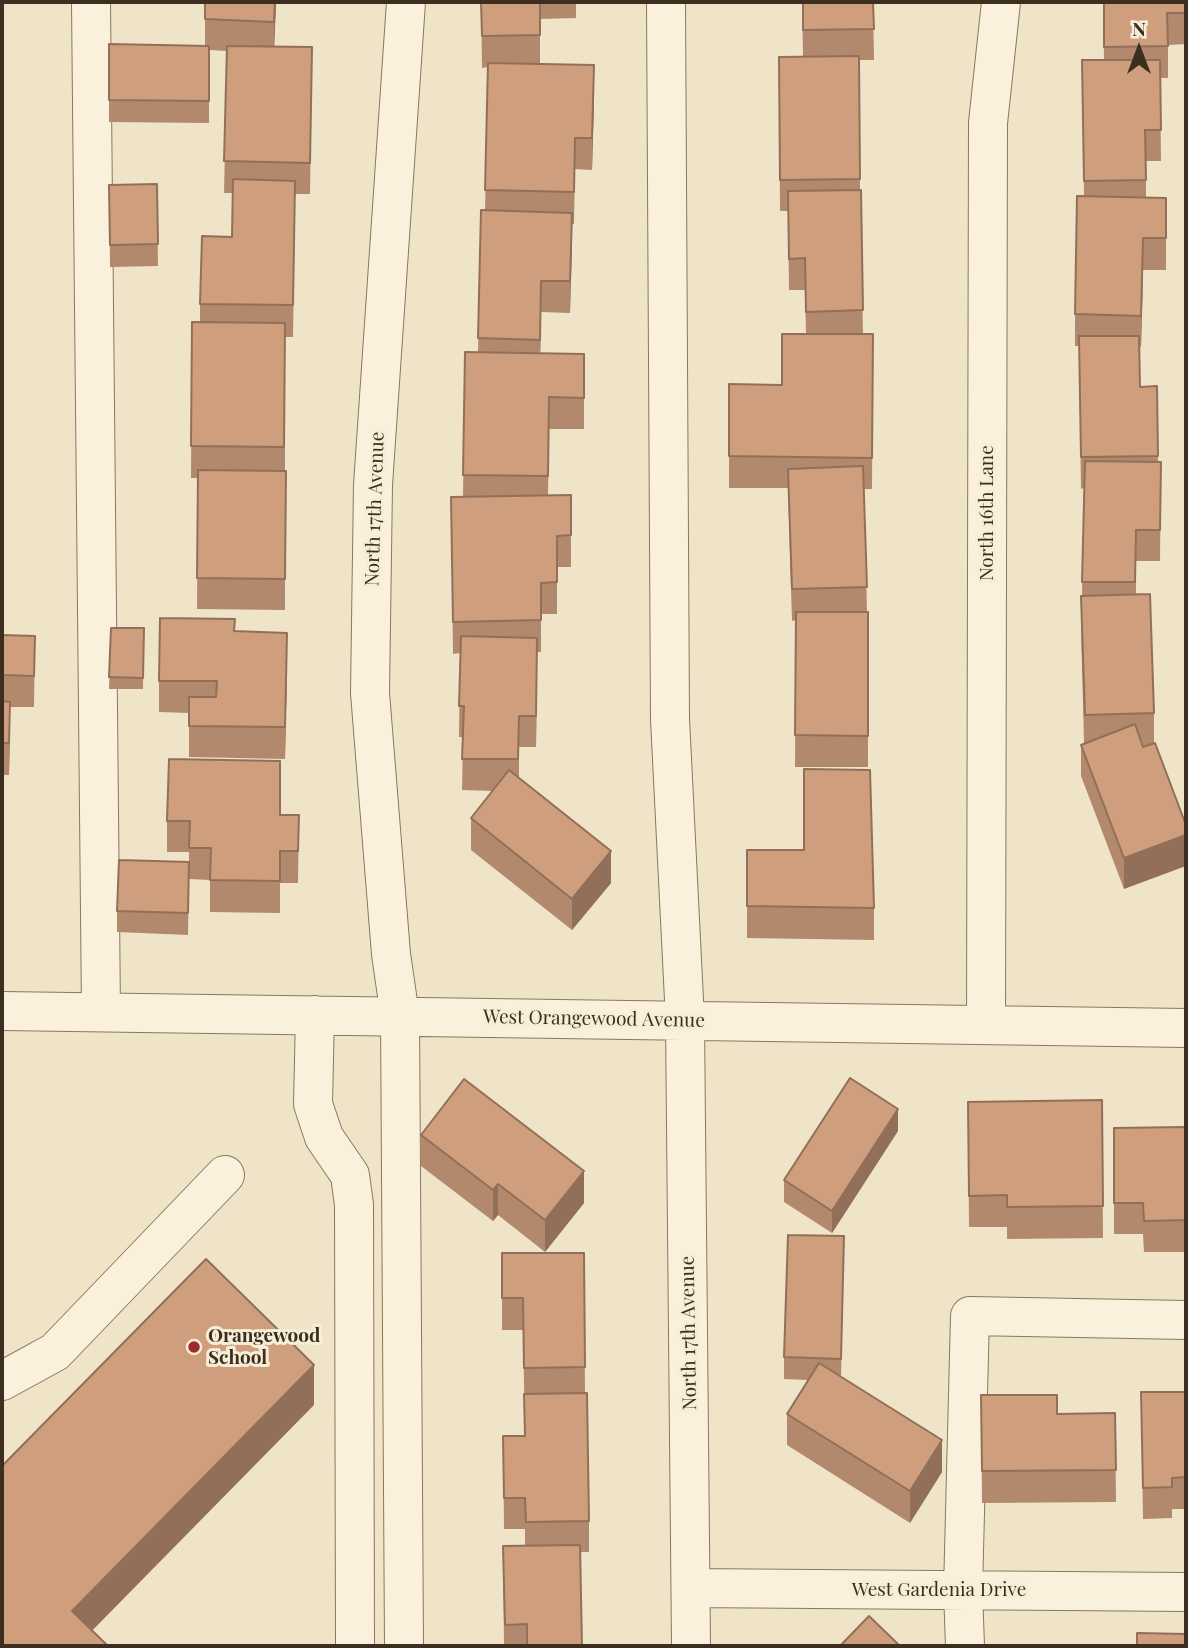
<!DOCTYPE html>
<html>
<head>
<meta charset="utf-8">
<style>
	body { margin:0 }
	#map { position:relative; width:1188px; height:1648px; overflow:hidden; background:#f0e4c8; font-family:"Playfair Display",serif }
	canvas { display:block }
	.frame { position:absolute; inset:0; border:4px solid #3d2e20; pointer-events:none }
	.north { position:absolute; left:1104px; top:14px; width:70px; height:70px; -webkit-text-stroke:5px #f7eed8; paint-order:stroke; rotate:0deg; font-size:19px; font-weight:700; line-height:28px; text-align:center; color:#3d2e20 }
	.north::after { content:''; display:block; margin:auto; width:24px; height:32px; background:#3d2e20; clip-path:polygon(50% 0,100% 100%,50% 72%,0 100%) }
</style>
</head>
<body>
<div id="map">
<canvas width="1188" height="1648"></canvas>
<div class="frame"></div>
<div class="north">N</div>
</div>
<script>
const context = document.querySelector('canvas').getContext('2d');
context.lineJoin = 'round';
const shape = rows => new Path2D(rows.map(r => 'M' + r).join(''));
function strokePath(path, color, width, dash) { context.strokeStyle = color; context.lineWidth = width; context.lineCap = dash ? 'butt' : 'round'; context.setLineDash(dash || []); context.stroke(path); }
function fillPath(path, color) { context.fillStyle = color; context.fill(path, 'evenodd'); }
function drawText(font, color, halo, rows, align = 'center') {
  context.font = font + ' "Playfair Display",serif'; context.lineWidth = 6; context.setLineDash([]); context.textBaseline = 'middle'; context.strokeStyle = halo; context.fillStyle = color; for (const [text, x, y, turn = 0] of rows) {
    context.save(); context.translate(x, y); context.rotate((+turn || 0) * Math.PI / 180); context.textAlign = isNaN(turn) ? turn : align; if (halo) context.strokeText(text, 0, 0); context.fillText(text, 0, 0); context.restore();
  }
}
const minor = shape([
	[91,2,101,1012],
	[666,2,670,719,685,1020,691,1646],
	[2,1011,1186,1028],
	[315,1015,313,1104,324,1137,350,1175,354,1205,355,1646],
	[986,1025,988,123,1001,2],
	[2,1381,55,1352,225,1175],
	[692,1588,1186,1592],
	[404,1646,400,1016,391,954,370,693,373,485,406,2],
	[965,1646,963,1591,970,1316,1186,1320]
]);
strokePath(minor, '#8d765c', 40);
strokePath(minor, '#faf1dc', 38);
fillPath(shape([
	[205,2,298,2,298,3,276,2,274,47,312,47,310,194,295,194,293,337,285,337,285,610,197,609,198,478,191,478,192,322,200,322,200,304,232,237,233,193,224,193,227,51,209,50,209,123,109,122,109,44,205,46],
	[481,2,576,2,576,18,540,19,540,64,594,97,592,170,575,169,574,224,572,224,570,313,541,312,540,353,584,354,584,429,549,429,548,495,571,495,571,567,557,567,557,614,541,614,541,652,537,652,536,747,519,747,519,778,611,883,572,930,471,850,471,818,493,791,462,790,463,737,459,737,460,653,453,654,451,497,463,497,465,352,478,352,481,210,485,211,488,67,482,68],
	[802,2,873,2,874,60,859,60,860,190,863,334,873,334,872,489,864,489,867,612,868,612,868,767,795,767,796,620,792,621,788,488,729,488,729,384,782,385,806,334,805,290,789,290,788,211,780,211,779,57,803,57],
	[1103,2,1186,2,1186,44,1168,45,1168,78,1160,78,1161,161,1146,161,1146,197,1166,198,1166,270,1143,270,1141,347,1139,347,1140,387,1157,386,1158,462,1161,462,1160,561,1136,561,1136,594,1154,713,1154,743,1124,889,1081,776,1081,745,1084,743,1081,628,1081,596,1082,596,1084,488,1081,489,1079,346,1075,346,1075,314,1084,196,1082,60,1104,60],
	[157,184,158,266,110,267,109,185],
	[111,628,144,628,143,689,109,689],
	[235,632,287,664,285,759,189,757,189,713,159,712,159,681],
	[2,635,35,636,34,707,10,707,9,775,2,775],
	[280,815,299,815,298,883,280,883,280,913,210,912,210,880,189,879,189,852,167,852,167,821],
	[747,850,804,850,874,908,874,940,747,938],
	[189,862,188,935,117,932,117,911],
	[1102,1100,1103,1238,1007,1239,1007,1227,969,1227,968,1102],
	[1186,1127,1186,1252,1144,1252,1143,1234,1114,1234,1114,1128],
	[898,1131,832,1233,784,1202,784,1180],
	[421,1135,584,1203,545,1252,498,1215,493,1221,421,1166],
	[844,1236,841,1377,942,1472,910,1523,787,1445,787,1414,808,1380,784,1379,784,1357],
	[502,1253,584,1253,585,1393,589,1521,589,1552,580,1552,582,1646,504,1646,503,1546,525,1546,525,1529,504,1529,503,1436,525,1436,523,1330,502,1330],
	[1141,1392,1186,1392,1186,1509,1172,1509,1172,1518,1143,1519],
	[981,1395,1057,1414,1115,1413,1116,1502,982,1503]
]), '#b2896c');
fillPath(shape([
	[275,2,276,2,274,53,274,22],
	[594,65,594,97,592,170,592,138],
	[572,213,572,244,570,313,570,281],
	[1143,238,1143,270,1141,347,1141,316],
	[541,281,541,312,540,371,540,340],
	[287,633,287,664,285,759,285,727],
	[537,638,537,670,536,747,536,716],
	[10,702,10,733,9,775,9,743],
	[1186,835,1186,866,1124,889,1124,858],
	[611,851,611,883,572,930,572,899],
	[898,1109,898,1131,832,1233,832,1211],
	[584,1171,584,1203,545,1252,545,1220],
	[498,1184,498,1215,493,1221,493,1190],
	[314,1365,314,1405,77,1646,72,1611],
	[942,1440,942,1472,910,1523,910,1491]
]), '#916f58');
const building = shape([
	[205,2,275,2,274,22,205,19,205,2],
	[481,2,540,2,540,35,482,36,481,2],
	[803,2,873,2,874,29,803,30,803,2],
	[1104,2,1186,2,1186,13,1167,13,1168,46,1104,47,1104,2],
	[109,44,209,46,209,101,109,100,109,44],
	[227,46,312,47,310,163,224,161,227,46],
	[859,56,860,179,780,180,779,57,859,56],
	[1082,60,1160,60,1161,130,1145,130,1146,180,1084,181,1082,60],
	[488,63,594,65,592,138,575,138,574,192,485,190,488,63],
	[233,179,295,181,293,305,200,304,202,236,232,237,233,179],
	[157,184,158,244,110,245,109,185,157,184],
	[861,190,863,310,806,312,805,258,789,259,788,191,861,190],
	[1077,196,1166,198,1166,238,1143,238,1141,316,1075,314,1077,196],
	[481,210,572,213,570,281,541,281,540,340,478,338,481,210],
	[192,322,285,323,284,447,191,446,192,322],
	[782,334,873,334,872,458,729,456,729,384,782,385,782,334],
	[1079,336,1139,336,1140,387,1157,386,1158,456,1081,457,1079,336],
	[465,352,584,354,584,398,549,397,548,476,463,475,465,352],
	[1085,461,1161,462,1160,530,1136,530,1135,582,1082,582,1085,461],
	[863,466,867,587,792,589,788,469,863,466],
	[198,470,286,471,285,579,197,578,198,470],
	[571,495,571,535,557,536,557,582,541,583,541,620,453,622,451,497,571,495],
	[1150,594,1154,713,1085,715,1081,596,1150,594],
	[796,612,868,612,868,736,795,735,796,612],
	[160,618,235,619,234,631,287,633,285,727,189,726,189,697,216,697,217,681,159,681,160,618],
	[111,628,144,628,143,678,109,677,111,628],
	[2,635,35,636,34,676,2,675,2,635],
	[461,636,537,638,536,716,519,716,518,759,462,759,464,706,459,706,461,636],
	[2,701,10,702,9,743,2,743,2,701],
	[1135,724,1143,747,1155,743,1186,825,1186,835,1124,858,1081,745,1135,724],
	[169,759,280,761,280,815,299,815,298,851,280,851,280,881,210,880,211,848,189,848,190,821,167,821,169,759],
	[804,769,870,770,874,908,747,906,747,850,804,850,804,769],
	[509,770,611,851,572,899,471,818,509,770],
	[119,860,189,862,188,913,117,911,119,860],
	[850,1078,898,1109,832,1211,784,1180,850,1078],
	[464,1079,584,1171,545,1220,498,1184,493,1190,421,1135,464,1079],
	[1102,1100,1103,1206,1007,1207,1007,1195,969,1196,968,1102,1102,1100],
	[1186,1127,1186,1220,1144,1221,1143,1203,1114,1203,1114,1128,1186,1127],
	[788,1235,844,1236,841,1359,784,1357,788,1235],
	[502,1253,584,1253,585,1367,524,1368,523,1298,502,1298,502,1253],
	[206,1259,314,1365,72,1611,108,1646,2,1646,2,1466,206,1259],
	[819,1363,942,1440,910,1491,787,1414,819,1363],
	[1141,1392,1186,1392,1186,1477,1172,1478,1172,1487,1143,1488,1141,1392],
	[587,1393,589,1521,526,1522,525,1498,504,1498,503,1436,525,1436,524,1394,587,1393],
	[981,1395,1057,1395,1057,1414,1115,1413,1116,1470,982,1471,981,1395],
	[580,1545,582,1646,527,1646,527,1624,505,1625,503,1546,580,1545],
	[869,1616,900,1646,840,1646,869,1616],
	[1137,1633,1186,1634,1186,1646,1137,1646,1137,1633]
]);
fillPath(building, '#cf9f7d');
strokePath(building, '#916f58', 2);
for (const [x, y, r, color] of [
	[194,1347,7,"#9e2a2b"]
]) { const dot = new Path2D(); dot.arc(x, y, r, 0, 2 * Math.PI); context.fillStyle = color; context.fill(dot); strokePath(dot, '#f7eed8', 2.5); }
drawText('19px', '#3d2e20', '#f7eed8', [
	["North 17th Avenue",375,509,-88],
	["North 16th Lane",987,513,-90],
	["West Orangewood Avenue",594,1019,1],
	["North 17th Avenue",689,1333,-91],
	["West Gardenia Drive",939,1590]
]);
drawText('bold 19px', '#3d2e20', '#f7eed8', [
	["Orangewood",208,1336],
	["School",208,1358]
], 'left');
</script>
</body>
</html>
